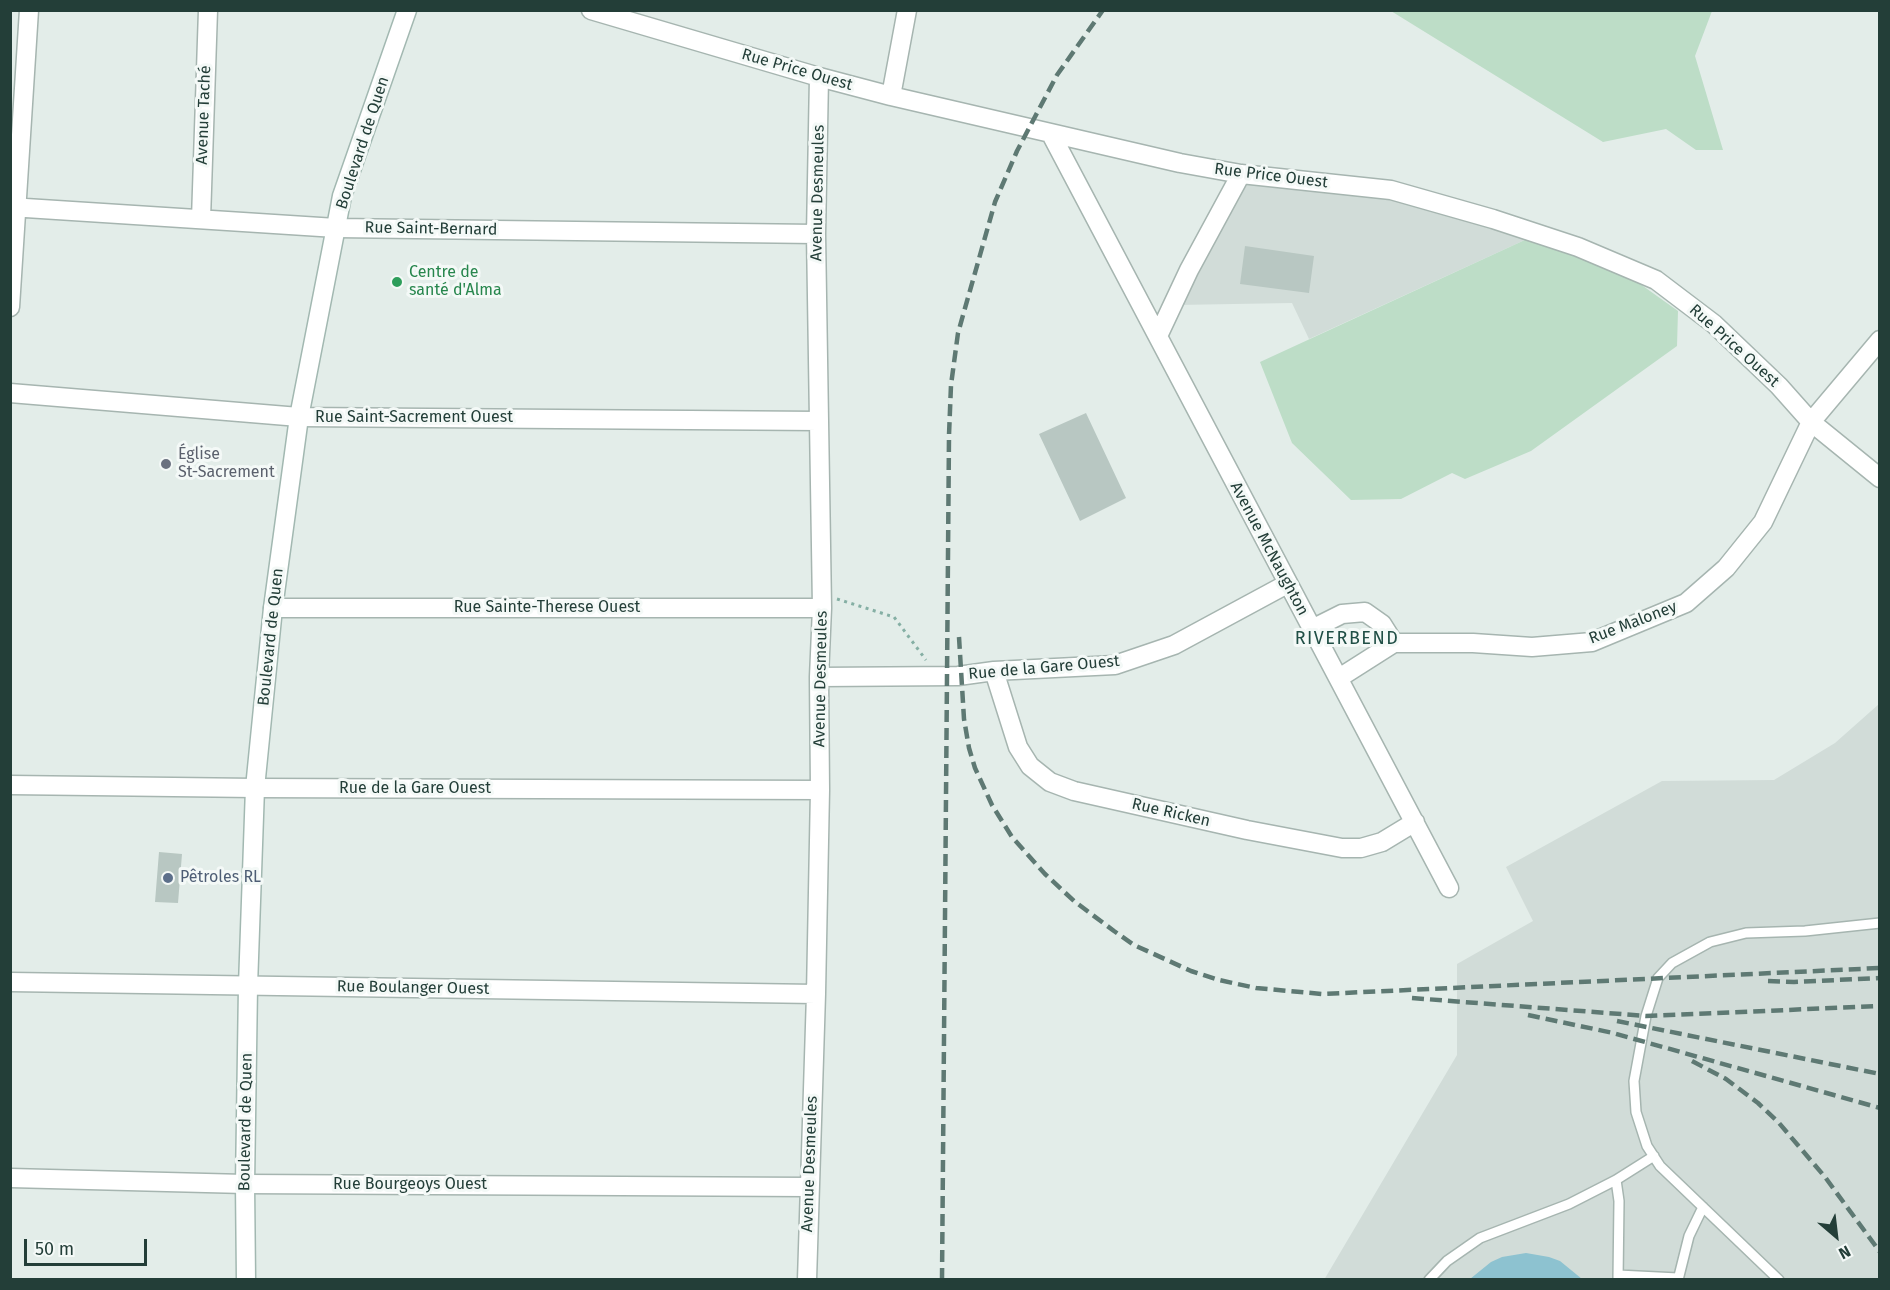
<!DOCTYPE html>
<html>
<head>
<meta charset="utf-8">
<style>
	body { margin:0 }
	#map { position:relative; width:1890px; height:1290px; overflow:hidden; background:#e3ede9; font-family:"Fira Sans",sans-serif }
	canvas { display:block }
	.frame { position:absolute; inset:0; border:12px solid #233e38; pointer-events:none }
	.north { position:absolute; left:1806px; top:1206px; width:60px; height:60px; -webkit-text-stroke:4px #f4f9f7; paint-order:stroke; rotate:152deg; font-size:16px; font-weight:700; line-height:24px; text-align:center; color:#233e38 }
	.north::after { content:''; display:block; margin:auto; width:21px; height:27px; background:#233e38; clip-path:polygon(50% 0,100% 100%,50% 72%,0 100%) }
	.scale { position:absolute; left:24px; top:1239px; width:123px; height:27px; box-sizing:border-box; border:3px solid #233e38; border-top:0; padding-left:8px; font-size:18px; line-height:21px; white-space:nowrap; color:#233e38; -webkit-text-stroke:4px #f4f9f7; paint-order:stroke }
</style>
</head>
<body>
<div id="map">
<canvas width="1890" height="1290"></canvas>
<div class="frame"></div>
<div class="north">N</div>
<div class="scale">50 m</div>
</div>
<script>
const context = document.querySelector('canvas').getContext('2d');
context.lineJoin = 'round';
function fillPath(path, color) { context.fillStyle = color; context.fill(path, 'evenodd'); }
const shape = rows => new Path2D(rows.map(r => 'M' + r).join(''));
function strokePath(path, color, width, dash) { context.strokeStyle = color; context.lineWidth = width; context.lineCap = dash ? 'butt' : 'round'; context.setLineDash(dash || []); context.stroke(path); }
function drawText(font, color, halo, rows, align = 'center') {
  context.font = font + ' "Fira Sans",sans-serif'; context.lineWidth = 6; context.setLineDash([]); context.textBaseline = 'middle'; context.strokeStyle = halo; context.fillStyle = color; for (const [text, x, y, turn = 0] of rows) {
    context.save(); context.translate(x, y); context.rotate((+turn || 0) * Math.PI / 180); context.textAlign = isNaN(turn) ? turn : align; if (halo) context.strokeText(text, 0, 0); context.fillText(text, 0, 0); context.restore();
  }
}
fillPath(shape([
	[1245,180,1390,197,1527,239,1309,339,1292,303,1176,305],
	[1879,704,1879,1279,1324,1280,1457,1055,1457,964,1533,921,1506,867,1662,781,1774,780,1835,743]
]), '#d1dcd8');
fillPath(shape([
	[1391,11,1712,11,1695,56,1723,150,1696,150,1666,129,1603,142],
	[1527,239,1629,276,1678,311,1677,346,1531,451,1465,479,1452,473,1401,499,1351,500,1292,443,1260,362]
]), '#bdddc7');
fillPath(shape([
	[1526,1253,1549,1257,1560,1261,1582,1279,1470,1279,1491,1262,1502,1257]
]), '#8dc2d0');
fillPath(shape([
	[1245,246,1314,256,1309,293,1240,284],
	[1086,413,1126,498,1080,521,1039,434],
	[159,852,182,854,178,903,155,902]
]), '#b8c7c2');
const lane = shape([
	[1616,1180,1619,1201,1618,1280],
	[1618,1275,1678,1278],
	[1429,1280,1447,1261,1480,1238,1569,1204,1616,1180,1654,1156],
	[1678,1280,1689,1236,1703,1207],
	[1779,1280,1660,1166,1647,1146,1636,1112,1634,1081,1646,1016,1658,978,1672,963,1710,942,1746,933,1805,931,1880,923]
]);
const street = shape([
	[591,10,819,77,891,96,1180,163,1241,174,1391,190,1493,219,1578,247,1656,280,1714,324,1779,386,1811,422,1880,478],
	[891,96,907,10],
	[1051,134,1449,888],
	[10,207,336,228,816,234],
	[201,219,208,10],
	[10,307,29,10],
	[1158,336,1189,270,1241,174],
	[10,393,299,417,819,421],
	[273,608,822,608],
	[1312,629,1342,614,1365,612,1382,624,1394,643],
	[994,671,1018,747,1030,766,1050,782,1074,791,1247,830,1342,848,1361,848,1382,842,1415,822],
	[819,677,958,676,994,671,1115,665,1174,645,1287,584],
	[1339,678,1394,643,1473,643,1532,647,1592,642,1686,603,1726,568,1763,522,1811,422,1880,340],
	[10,785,255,788,820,790],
	[10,982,816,994],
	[10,1178,245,1184,809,1187],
	[807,1280,816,994,820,790,819,677,822,608,816,234,819,77]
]);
const secondary = shape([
	[246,1280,245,1184,248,986,255,788,273,608,299,417,342,196,407,10]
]);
strokePath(lane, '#a6b5b0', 12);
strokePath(street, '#a6b5b0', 21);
strokePath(secondary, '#a2b8b1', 21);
strokePath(shape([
	[837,599,894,617,926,660]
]), '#85afa4', 3, [3, 4.5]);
strokePath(lane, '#fff', 9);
strokePath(street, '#fff', 18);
strokePath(secondary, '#fff', 18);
strokePath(shape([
	[959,637,964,719,969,748,975,768,992,805,1012,837,1045,874,1074,901,1114,931,1134,945,1191,971,1219,980,1256,988,1322,994,1880,968],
	[1768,981,1794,982,1880,978],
	[1412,998,1646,1016,1880,1006],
	[1528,1015,1613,1033,1880,1108],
	[1617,1021,1880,1074],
	[1692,1061,1726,1079,1758,1103,1779,1123,1825,1177,1880,1252],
	[942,1280,949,435,951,385,958,333,995,202,1017,151,1057,75,1103,10]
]), '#5e7973', 4.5, [12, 6]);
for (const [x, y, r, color] of [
	[397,282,6,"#2e9e5b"],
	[166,464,6,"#6b7280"],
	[168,878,6,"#5c6f8a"]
]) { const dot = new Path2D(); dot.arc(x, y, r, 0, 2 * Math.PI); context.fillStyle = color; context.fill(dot); strokePath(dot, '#f4f9f7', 2); }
drawText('16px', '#233e38', '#f4f9f7', [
	["Rue Price Ouest",797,70,16],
	["Avenue Taché",204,115,-88],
	["Boulevard de Quen",363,143,-72],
	["Rue Price Ouest",1271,176,7],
	["Avenue Desmeules",818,193,-89],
	["Rue Saint-Bernard",431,229,1],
	["Rue Price Ouest",1734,346,42],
	["Rue Saint-Sacrement Ouest",414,418],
	["Avenue McNaughton",1269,549,62],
	["Rue Sainte-Therese Ouest",547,608],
	["Rue Maloney",1633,623,-21],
	["Boulevard de Quen",271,637,-84],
	["Rue de la Gare Ouest",1044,668,-5],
	["Avenue Desmeules",821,679,-89],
	["Rue de la Gare Ouest",415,789],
	["Rue Ricken",1171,813,13],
	["Rue Boulanger Ouest",413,988,1],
	["Boulevard de Quen",246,1122,-89],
	["Avenue Desmeules",810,1164,-88],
	["Rue Bourgeoys Ouest",410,1185]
]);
drawText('16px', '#27864d', '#f4f9f7', [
	["Centre de",409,273],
	["santé d'Alma",409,291]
], 'left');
drawText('16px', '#5b616d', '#f4f9f7', [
	["Église",178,455],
	["St-Sacrement",178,473]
], 'left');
drawText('16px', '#4e5e75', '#f4f9f7', [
	["Pêtroles RL",180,878]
], 'left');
context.letterSpacing = '1.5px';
drawText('18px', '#204f46', '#f4f9f7', [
	["RIVERBEND",1347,639]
]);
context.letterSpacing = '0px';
</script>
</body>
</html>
